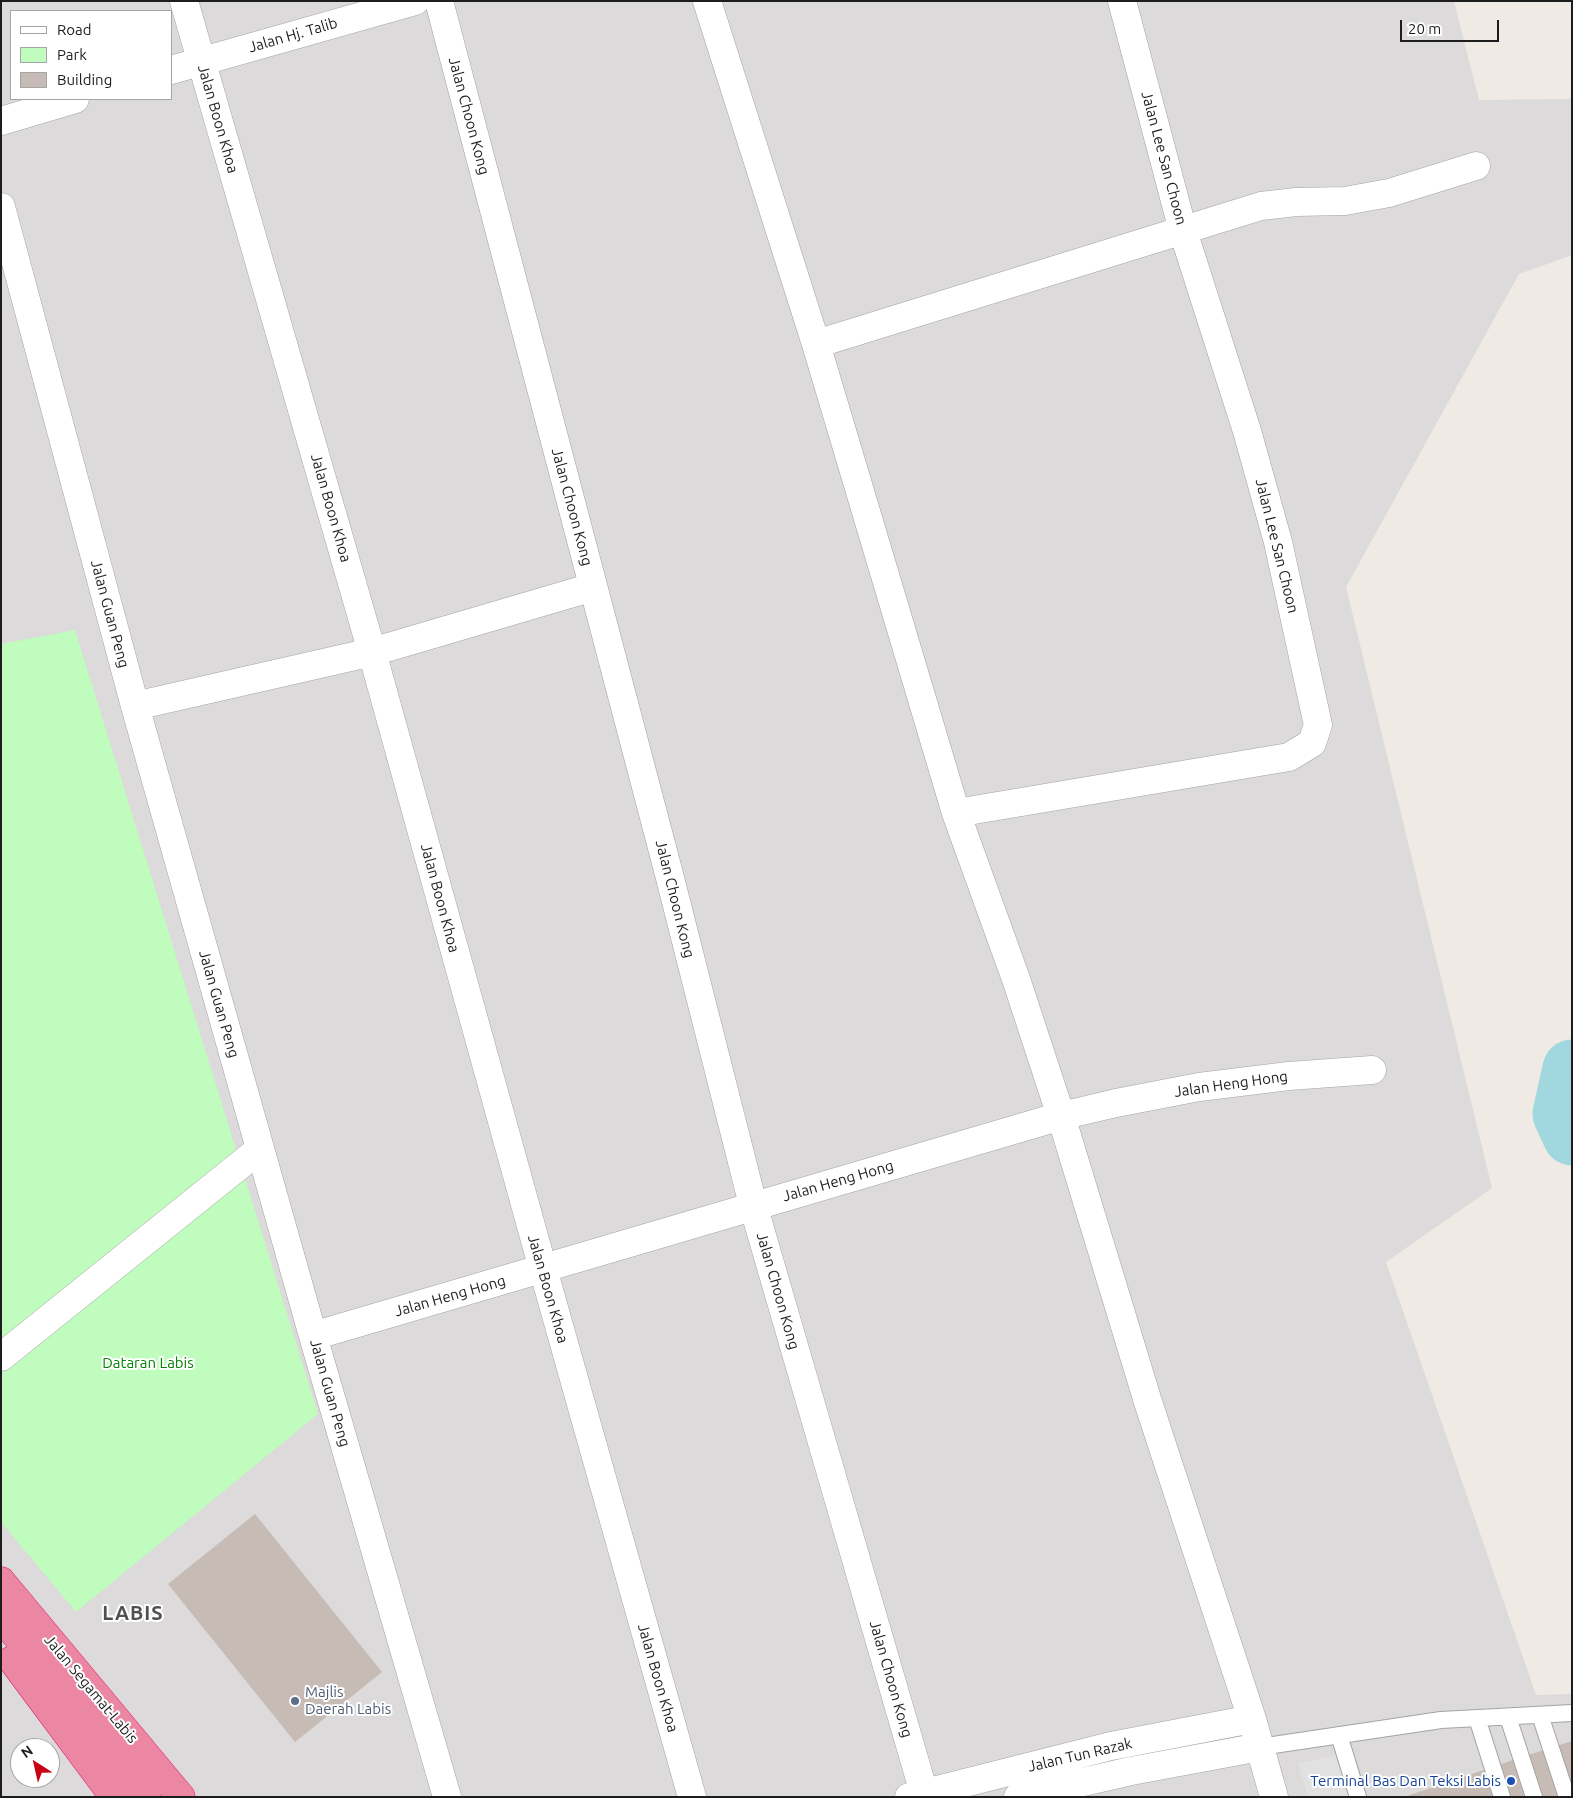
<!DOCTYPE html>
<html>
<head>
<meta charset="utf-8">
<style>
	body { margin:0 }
	#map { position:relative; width:1573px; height:1798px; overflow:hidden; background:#efeae3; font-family:Ubuntu,sans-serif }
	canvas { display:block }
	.frame { position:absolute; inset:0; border:2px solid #1d1d1d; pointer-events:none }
	.legend { position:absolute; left:10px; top:10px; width:162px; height:90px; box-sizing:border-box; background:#fff; border:1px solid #a5a5a5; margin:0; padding:6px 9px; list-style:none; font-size:15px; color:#1d1d1d }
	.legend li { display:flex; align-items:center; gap:10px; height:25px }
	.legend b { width:25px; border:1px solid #a5a5a5 }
	.north { position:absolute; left:10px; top:1738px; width:50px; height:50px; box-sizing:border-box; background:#fff; border:1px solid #a5a5a5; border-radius:50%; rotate:325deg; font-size:14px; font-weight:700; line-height:20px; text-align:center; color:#1d1d1d }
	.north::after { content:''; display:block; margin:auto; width:18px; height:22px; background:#cb0015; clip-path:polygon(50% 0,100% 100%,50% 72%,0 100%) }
	.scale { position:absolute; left:1400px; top:20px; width:99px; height:22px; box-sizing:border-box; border:2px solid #1d1d1d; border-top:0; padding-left:6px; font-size:15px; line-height:18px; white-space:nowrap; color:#1d1d1d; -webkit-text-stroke:4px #fff; paint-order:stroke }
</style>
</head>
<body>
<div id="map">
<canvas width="1573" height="1798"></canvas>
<div class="frame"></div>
<ul class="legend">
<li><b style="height:6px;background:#fff"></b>Road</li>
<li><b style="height:14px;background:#bffcbd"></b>Park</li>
<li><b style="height:14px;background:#c7bbb6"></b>Building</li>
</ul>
<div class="north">N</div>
<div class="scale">20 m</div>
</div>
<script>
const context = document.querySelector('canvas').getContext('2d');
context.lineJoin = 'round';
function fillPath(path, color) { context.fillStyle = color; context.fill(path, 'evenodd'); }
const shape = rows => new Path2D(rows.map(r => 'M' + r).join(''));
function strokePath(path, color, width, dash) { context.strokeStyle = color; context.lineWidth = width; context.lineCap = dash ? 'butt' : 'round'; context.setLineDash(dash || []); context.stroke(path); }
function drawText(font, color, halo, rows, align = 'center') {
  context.font = font + ' Ubuntu,sans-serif'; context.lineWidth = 4; context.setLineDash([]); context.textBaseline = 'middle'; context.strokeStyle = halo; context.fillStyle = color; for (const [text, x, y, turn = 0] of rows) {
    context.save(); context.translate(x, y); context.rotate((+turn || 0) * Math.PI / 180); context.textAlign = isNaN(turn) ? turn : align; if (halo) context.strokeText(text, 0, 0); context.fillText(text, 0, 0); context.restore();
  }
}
fillPath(shape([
	[1,1,1454,1,1479,100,1572,99,1572,255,1519,274,1346,587,1492,1188,1386,1262,1536,1695,1572,1694,1572,1797,1,1797],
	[11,11,171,11,171,99,11,99],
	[20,1748,50,1748,50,1778,20,1778]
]), '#dcdada');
fillPath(shape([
	[75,630,318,1414,76,1612,1,1522,1,644]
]), '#bffcbd');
fillPath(shape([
	[1338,1754,1350,1797,1308,1797,1298,1764]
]), '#e1e1e1');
strokePath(shape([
	[1572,1069,1562,1114,1572,1136]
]), '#a1d8df', 59);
fillPath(shape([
	[255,1514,382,1672,295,1742,168,1584],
	[1572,1741,1572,1797,1404,1797,1516,1759]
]), '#c7bbb6');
const lane = shape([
	[1540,1715,1567,1797],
	[1508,1717,1534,1797],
	[1477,1718,1502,1797],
	[1339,1735,1358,1797],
	[1260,1747,1441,1720,1572,1713]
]);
const street = shape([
	[184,1,372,652,543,1269,692,1797],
	[439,1,669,874,753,1205,924,1793],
	[707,1,816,344,956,813,1016,979,1061,1116,1148,1402,1252,1719,1274,1797],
	[171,70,415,1],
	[1,121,75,99],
	[1,207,135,706,313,1336,447,1797],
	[816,344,1261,206,1296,202,1345,201,1389,193,1476,166],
	[135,706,372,652,593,587],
	[956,813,1289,757,1312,743,1318,725,1278,542,1247,431,1183,231,1122,1],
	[313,1336,1061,1116,1116,1103,1199,1087,1289,1076,1372,1070],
	[1,1357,260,1149],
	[909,1797,1111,1746,1252,1719],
	[1018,1797,1131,1771,1260,1747]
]);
const highway = shape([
	[1,1581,181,1797],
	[1,1617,147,1797],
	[12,1660,114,1797]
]);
strokePath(lane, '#a4a4a4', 18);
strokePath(street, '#a4a4a4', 29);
strokePath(highway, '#e21b74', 29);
strokePath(lane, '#fff', 16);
strokePath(street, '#fff', 28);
strokePath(highway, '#eb86a3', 28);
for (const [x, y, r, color] of [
	[295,1701,5,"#5c6f8a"],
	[1511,1781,5,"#1a4fb4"]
]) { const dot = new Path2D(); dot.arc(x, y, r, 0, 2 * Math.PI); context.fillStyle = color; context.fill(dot); strokePath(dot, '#fff', 2); }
drawText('15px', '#1d1d1d', '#fff', [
	["Jalan Hj. Talib",293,35,-16],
	["Jalan Choon Kong",469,116,75],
	["Jalan Boon Khoa",218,119,74],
	["Jalan Lee San Choon",1164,158,75],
	["Jalan Choon Kong",572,507,75],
	["Jalan Boon Khoa",331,508,74],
	["Jalan Lee San Choon",1277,546,76],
	["Jalan Guan Peng",110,614,75],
	["Jalan Boon Khoa",440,898,75],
	["Jalan Choon Kong",675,899,76],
	["Jalan Guan Peng",219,1004,74],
	["Jalan Heng Hong",1231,1084,-8],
	["Jalan Heng Hong",838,1181,-16],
	["Jalan Boon Khoa",548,1289,74],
	["Jalan Choon Kong",778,1291,74],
	["Jalan Heng Hong",450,1296,-16],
	["Jalan Guan Peng",330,1393,74],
	["Jalan Boon Khoa",658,1678,74],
	["Jalan Choon Kong",891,1679,74],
	["Jalan Segamat-Labis",91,1689,50],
	["Jalan Tun Razak",1080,1755,-13]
]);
drawText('15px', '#098106', '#fff', [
	["Dataran Labis",148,1363]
]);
drawText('15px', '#4e5e75', '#fff', [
	["Majlis",305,1692],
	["Daerah Labis",305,1709]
], 'left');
drawText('15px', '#164399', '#fff', [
	["Terminal Bas Dan Teksi Labis",1501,1781]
], 'right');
context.letterSpacing = '1px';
drawText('bold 20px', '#505050', '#fff', [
	["LABIS",133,1613]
]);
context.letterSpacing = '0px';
</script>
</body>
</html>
